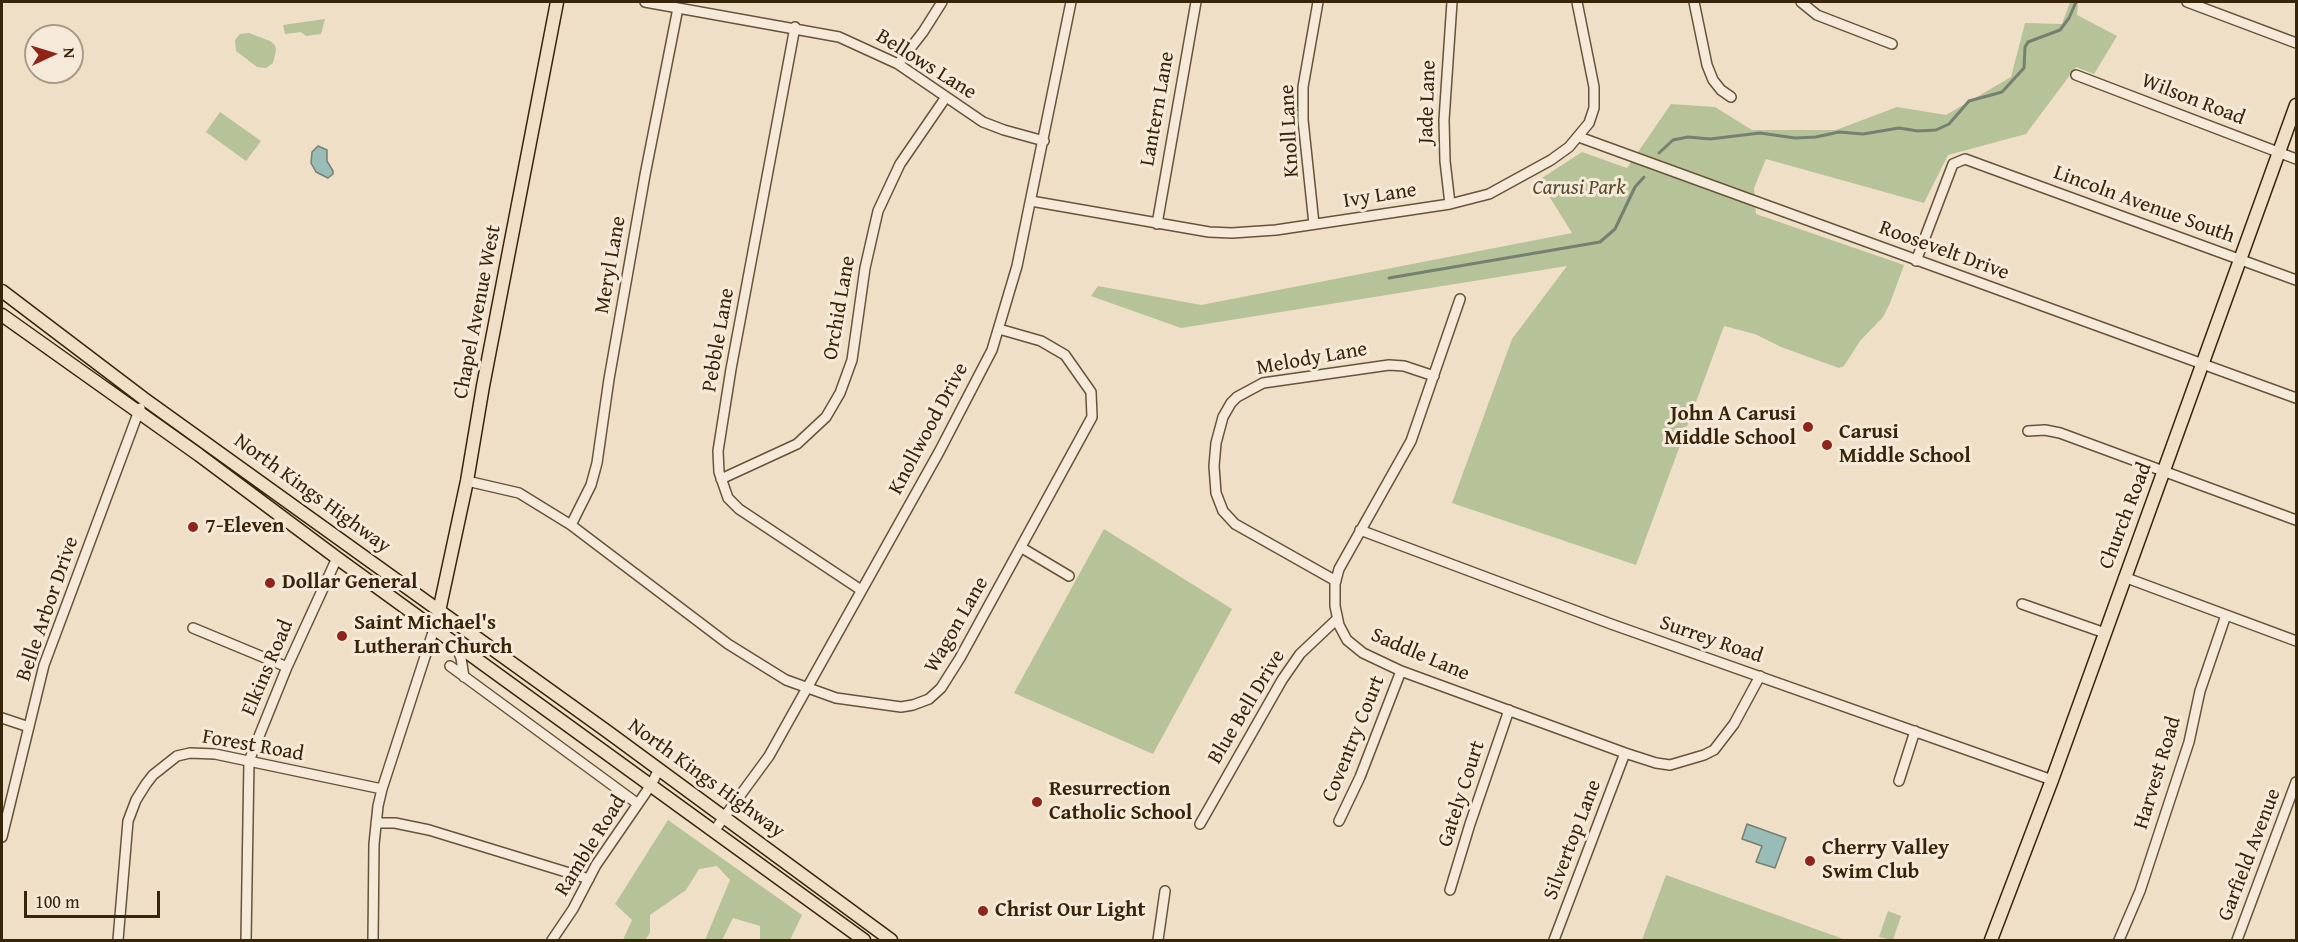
<!DOCTYPE html>
<html>
<head>
<meta charset="utf-8">
<style>
	body { margin:0 }
	#map { position:relative; width:2298px; height:942px; overflow:hidden; background:#efdfc6; font-family:"Gentium Book Plus",serif }
	canvas { display:block }
	.frame { position:absolute; inset:0; border:3px solid #382509; pointer-events:none }
	.north { position:absolute; left:24px; top:24px; width:60px; height:60px; box-sizing:border-box; background:#f5eada; border:2px solid #a99b86; border-radius:50%; rotate:86deg; font-size:16px; font-weight:700; line-height:24px; text-align:center; color:#382509 }
	.north::after { content:''; display:block; margin:auto; width:21px; height:27px; background:#8f2418; clip-path:polygon(50% 0,100% 100%,50% 72%,0 100%) }
	.scale { position:absolute; left:24px; top:891px; width:136px; height:27px; box-sizing:border-box; border:3px solid #382509; border-top:0; padding-left:8px; font-size:18px; line-height:21px; white-space:nowrap; color:#382509; -webkit-text-stroke:4px #f5eada; paint-order:stroke }
</style>
</head>
<body>
<div id="map">
<canvas width="2298" height="942"></canvas>
<div class="frame"></div>
<div class="north">N</div>
<div class="scale">100 m</div>
</div>
<script>
const context = document.querySelector('canvas').getContext('2d');
context.lineJoin = 'round';
function fillPath(path, color) { context.fillStyle = color; context.fill(path, 'evenodd'); }
const shape = rows => new Path2D(rows.map(r => 'M' + r).join(''));
function strokePath(path, color, width, dash) { context.strokeStyle = color; context.lineWidth = width; context.lineCap = dash ? 'butt' : 'round'; context.setLineDash(dash || []); context.stroke(path); }
function drawText(font, color, halo, rows, align = 'center') {
  context.font = font + ' "Gentium Book Plus",serif'; context.lineWidth = 6; context.setLineDash([]); context.textBaseline = 'middle'; context.strokeStyle = halo; context.fillStyle = color; for (const [text, x, y, turn = 0] of rows) {
    context.save(); context.translate(x, y); context.rotate((+turn || 0) * Math.PI / 180); context.textAlign = isNaN(turn) ? turn : align; if (halo) context.strokeText(text, 0, 0); context.fillText(text, 0, 0); context.restore();
  }
}
fillPath(shape([
	[2070,2,2078,2,2077,15,2117,36,2094,74,2076,67,2026,134,1948,155,1924,203,1766,159,1754,188,1756,214,1904,265,1890,303,1883,317,1860,341,1844,366,1839,368,1781,347,1755,334,1724,326,1636,565,1452,503,1512,339,1567,266,1181,328,1091,296,1098,286,1201,305,1572,233,1539,180,1582,152,1627,168,1671,104,1715,107,1752,130,1836,130,1897,107,1946,115,2011,77,2025,23,2062,24],
	[325,19,321,34,306,36,301,32,285,34,283,25],
	[249,33,270,41,275,45,276,51,273,63,266,68,257,67,236,51,235,40,240,34],
	[220,112,261,141,246,161,206,132],
	[1104,529,1232,609,1153,754,1014,693],
	[668,820,802,915,790,940,760,940,760,926,733,918,722,940,705,940,730,880,717,866,699,869,686,890,650,915,650,933,645,940,623,940,632,920,615,904],
	[1666,875,1846,940,1642,940],
	[1888,911,1901,916,1893,940,1879,937]
]), '#b6c297');
const water = shape([
	[318,146,327,150,327,161,333,171,333,174,328,178,316,172,311,163,312,152,318,146],
	[1747,824,1786,838,1775,868,1756,862,1762,846,1742,839,1747,824]
]);
fillPath(water, '#9abcb8');
strokePath(water, '#738072', 1.5);
strokePath(shape([
	[1659,153,1673,140,1688,137,1710,139,1760,133,1795,138,1816,137,1839,132,1863,134,1899,128,1918,131,1936,130,1949,124,1969,101,2002,92,2024,68,2025,47,2028,42,2060,30,2069,18,2076,2],
	[1389,278,1600,242,1615,229,1635,187,1644,177]
]), '#738072', 3);
const minor = shape([
	[645,2,839,37,898,64,983,122,1004,130,1044,141],
	[1694,2,1707,65,1713,80,1721,90,1731,97],
	[1801,2,1817,15,1892,44],
	[2187,2,2296,43],
	[795,27,731,369,718,451,719,472,728,498,739,509,861,590],
	[898,64,923,32,942,2],
	[2076,75,2296,159],
	[1579,137,2296,398],
	[1031,201,1209,232,1232,233,1276,230,1450,204,1489,194,1551,160,1569,147,1589,123,1594,108,1594,87,1577,2],
	[1450,204,1445,161,1444,120,1452,2],
	[1157,224,1196,2],
	[1314,224,1303,120,1303,87,1318,2],
	[1916,261,1953,164,1965,159,2296,280],
	[1460,299,1411,441,1339,569,1335,584,1335,606,1339,625,1347,640,1363,653,1401,671,1625,753,1656,763,1670,765,1704,755,1714,750,1734,724,1760,676],
	[2028,431,2045,430,2060,433,2296,520],
	[721,479,797,444,826,417,840,393,852,360,865,268,878,211,900,164,946,97],
	[467,481,519,493,571,525,728,644,786,680,836,698,901,707,913,705,929,699,941,688,960,658,1092,417,1091,392,1065,355,1041,341,999,329],
	[571,525,591,485,597,463,609,379,645,175,678,8],
	[1360,530,1611,624,2052,780],
	[1022,548,1069,576],
	[2124,577,2296,641],
	[1336,581,1235,524,1223,511,1216,493,1214,466,1216,443,1223,417,1231,403,1237,397,1263,383,1389,365,1404,366,1434,376],
	[2022,604,2105,633],
	[193,628,287,667],
	[455,643,461,658,464,677],
	[450,666,638,804],
	[2,718,29,727],
	[1899,781,1915,731],
	[1339,821,1360,777,1401,671],
	[376,823,395,823,429,830,589,879],
	[1200,824,1282,680,1300,654,1337,619],
	[714,831,769,756,939,452,992,350,1017,266,1071,2],
	[2,837,44,665,140,408],
	[1450,890,1470,824,1509,710],
	[118,940,128,821,136,800,146,784,153,775,177,756,190,753,215,754,382,789],
	[246,940,249,761,287,667,337,558],
	[373,940,374,844,378,806,382,789,434,629],
	[552,940,573,909,596,865,651,785,659,769],
	[1158,940,1165,891],
	[1554,940,1625,753],
	[2119,940,2140,891,2189,742,2200,691,2226,615],
	[2237,940,2296,782]
]);
const major = shape([
	[2,291,143,398,608,732,891,940],
	[2,315,199,455,337,558,864,940],
	[438,616,467,481,483,386,557,2],
	[1991,940,2052,780,2296,105]
]);
strokePath(minor, '#665438', 12);
strokePath(major, '#382509', 15);
strokePath(minor, '#f5eada', 9);
strokePath(major, '#efdfc6', 12);
for (const [x, y, r, color] of [
	[1808,427,6,"#8f2418"],
	[1827,445,6,"#8f2418"],
	[193,527,6,"#8f2418"],
	[270,583,6,"#8f2418"],
	[342,636,6,"#8f2418"],
	[1037,802,6,"#8f2418"],
	[1810,861,6,"#8f2418"],
	[983,911,6,"#8f2418"]
]) { const dot = new Path2D(); dot.arc(x, y, r, 0, 2 * Math.PI); context.fillStyle = color; context.fill(dot); strokePath(dot, '#f5eada', 2); }
drawText('21px', '#382509', '#f5eada', [
	["Bellows Lane",926,65,32],
	["Wilson Road",2193,100,21],
	["Jade Lane",1428,102,-88],
	["Lantern Lane",1158,109,-80],
	["Knoll Lane",1290,131,-93],
	["Ivy Lane",1380,196,-9],
	["Lincoln Avenue South",2144,205,20],
	["Roosevelt Drive",1944,251,20],
	["Meryl Lane",611,265,-80],
	["Orchid Lane",840,308,-80],
	["Chapel Avenue West",478,312,-79],
	["Pebble Lane",719,340,-80],
	["Melody Lane",1312,359,-10],
	["Knollwood Drive",929,429,-62],
	["North Kings Highway",312,494,36],
	["Church Road",2126,516,-69],
	["Belle Arbor Drive",48,609,-71],
	["Wagon Lane",957,625,-60],
	["Surrey Road",1711,640,19],
	["Saddle Lane",1420,655,23],
	["Elkins Road",268,668,-67],
	["Blue Bell Drive",1247,707,-59],
	["Coventry Court",1354,739,-68],
	["Forest Road",253,746,10],
	["Harvest Road",2158,773,-73],
	["North Kings Highway",706,779,36],
	["Gately Court",1462,794,-72],
	["Silvertop Lane",1573,840,-69],
	["Ramble Road",591,846,-58],
	["Garfield Avenue",2250,855,-69]
]);
drawText('italic 21px', '#584c2c', '#f5eada', [
	["Carusi Park",1579,189]
]);
drawText('bold 21px', '#382509', '#f5eada', [
	["John A Carusi",1796,415,"right"],
	["Middle School",1796,439,"right"],
	["Carusi",1839,433],
	["Middle School",1839,457],
	["7-Eleven",205,527],
	["Dollar General",282,583],
	["Saint Michael's",354,624],
	["Lutheran Church",354,648],
	["Resurrection",1049,790],
	["Catholic School",1049,814],
	["Cherry Valley",1822,849],
	["Swim Club",1822,873],
	["Christ Our Light",995,911]
], 'left');
</script>
</body>
</html>
